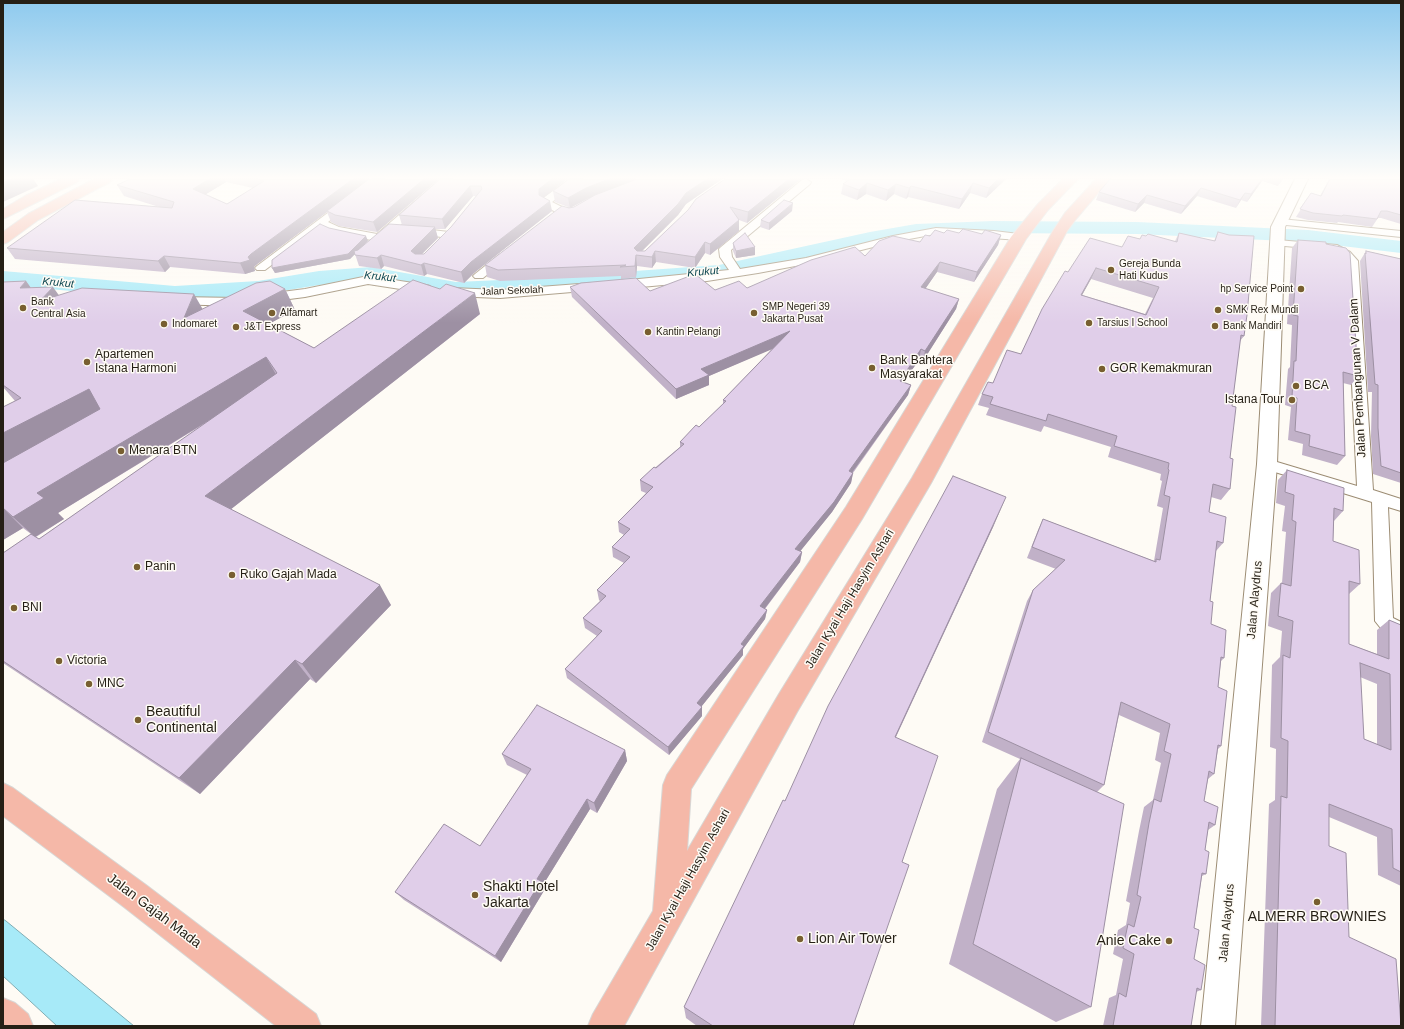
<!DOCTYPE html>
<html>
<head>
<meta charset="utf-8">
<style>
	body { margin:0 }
	#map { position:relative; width:1404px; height:1029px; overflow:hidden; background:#fefbf5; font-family:Helvetica,sans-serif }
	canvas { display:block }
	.frame { position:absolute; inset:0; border:4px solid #251f15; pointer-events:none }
</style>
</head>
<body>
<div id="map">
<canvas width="1404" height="1029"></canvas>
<div class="frame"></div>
</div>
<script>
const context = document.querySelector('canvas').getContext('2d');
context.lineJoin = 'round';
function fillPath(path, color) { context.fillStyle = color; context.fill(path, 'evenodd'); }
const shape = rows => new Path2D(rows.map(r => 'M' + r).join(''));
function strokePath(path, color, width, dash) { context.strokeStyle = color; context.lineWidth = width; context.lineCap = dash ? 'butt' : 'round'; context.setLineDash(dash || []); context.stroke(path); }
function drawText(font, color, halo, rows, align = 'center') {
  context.font = font + ' Helvetica,sans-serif'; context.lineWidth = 3; context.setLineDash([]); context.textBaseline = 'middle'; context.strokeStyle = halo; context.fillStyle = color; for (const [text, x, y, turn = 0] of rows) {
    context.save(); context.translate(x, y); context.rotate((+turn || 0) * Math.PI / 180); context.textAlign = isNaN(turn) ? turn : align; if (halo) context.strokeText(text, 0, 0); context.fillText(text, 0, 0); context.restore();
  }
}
const water = shape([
	[3,919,6,921,134,1026,57,1026,3,976,3,919]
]);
fillPath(water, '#a7eaf8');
strokePath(water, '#80adb4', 1);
fillPath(shape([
	[993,221,1137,222,1308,230,1401,241,1401,253,1308,242,1137,234,993,233,916,236,870,244,719,279,522,293,456,296,371,281,319,285,258,295,175,300,3,285,3,271,175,286,258,281,319,271,371,267,456,282,522,279,719,265,870,232,916,224,993,221]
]), '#a7eaf8');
const minor = shape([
	[373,179,384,179,328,222,339,227,377,234,441,179,452,179,384,240,379,241,358,238,331,231,322,227,265,270,257,270,255,268,257,266,373,179],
	[570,179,582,179,552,202,566,209,567,211,566,213,558,213,542,205,541,203,543,198,570,179],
	[806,179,811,182,810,184,731,250,732,257,740,269,806,258,893,236,936,228,994,231,1019,234,1024,237,1019,240,936,234,893,242,806,264,758,273,707,281,619,289,615,288,613,285,615,282,619,281,729,270,720,257,719,249,721,247,802,180,806,179],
	[1281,219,1401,231,1401,237,1277,224,1276,222,1277,220,1281,219],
	[415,228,449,232,454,235,449,238,411,233,410,231,415,228],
	[1277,240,1337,245,1350,252,1358,261,1373,490,1401,499,1401,511,1388,507,1393,618,1401,622,1401,638,1383,631,1375,621,1372,502,1262,468,1259,464,1262,460,1267,459,1357,486,1346,261,1342,256,1331,250,1273,245,1271,243,1277,240],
	[503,254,507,255,509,257,507,259,483,278,475,278,473,276,475,274,499,255,503,254],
	[368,276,426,285,430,286,432,289,430,292,426,293,368,284,305,297,266,302,262,301,260,298,262,295,266,294,305,289,368,276],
	[592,283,596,284,598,287,596,290,500,298,451,296,447,295,445,292,447,289,451,288,500,290,592,283],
	[176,297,239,298,243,299,245,302,243,305,239,306,172,304,170,301,172,298,176,297]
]);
const tertiary = shape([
	[1295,179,1308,179,1285,227,1277,464,1235,1026,1201,1026,1257,464,1271,227,1295,179]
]);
const primary = shape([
	[61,179,79,179,77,182,3,219,3,209,25,196,61,179],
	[94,179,112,179,110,182,38,220,8,242,3,244,3,232,28,214,94,179],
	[1063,179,1078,179,1048,210,1026,239,862,519,691,789,687,851,779,694,912,478,1053,231,1065,213,1096,179,1110,179,1076,219,1067,231,931,483,797,712,624,1026,588,1026,593,1014,653,911,663,785,667,775,846,507,1011,237,1038,204,1063,179],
	[3,783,13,788,146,885,316,1014,321,1026,276,1026,124,907,3,816,3,783],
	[3,998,15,1003,28,1014,33,1026,3,1026,3,998]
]);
strokePath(minor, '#9c8c73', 2);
strokePath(tertiary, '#9c8c73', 2);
strokePath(primary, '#d8d7d5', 2);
fillPath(minor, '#fff');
fillPath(tertiary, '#fff');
fillPath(primary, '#f5b8a8');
fillPath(shape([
	[130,179,439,179,377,232,339,226,331,222,327,212,256,265,254,267,255,271,245,274,170,267,165,272,15,259,7,248,159,207,124,196,117,185],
	[226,182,253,188,227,204,206,194],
	[440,179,567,179,544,197,552,211,474,273,464,283,427,274,424,276,384,266,381,269,359,266,355,254,350,259,275,273,272,268,329,228,368,241,362,247,402,225,399,215],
	[473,196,476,196,451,227,424,254,422,254,438,238,435,229,445,229],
	[637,179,615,188,637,179,722,179,686,204,678,215,642,251,645,251,725,179,801,179,747,223,739,220,739,231,710,255,705,253,695,268,656,262,652,268,637,266,636,277,621,279,621,276,500,281,487,277,485,265,568,207,555,202,553,191],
	[591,197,574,207,572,207,587,199],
	[840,179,1006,179,986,198,970,193,959,209,908,197,906,199,894,194,886,201,866,194,857,200,841,194,843,184,847,181],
	[1110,179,1283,179,1278,186,1262,181,1247,202,1241,200,1236,208,1197,196,1181,214,1144,203,1135,212,1096,200,1099,192],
	[1329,179,1401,179,1401,224,1381,218,1378,218,1372,227,1338,222,1337,223,1308,220,1296,217,1311,193,1320,196],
	[792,211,769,230,760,227,761,220],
	[1218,232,1244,336,1240,341,1232,406,1230,458,1230,489,1221,500,1211,497,1209,512,1223,543,1216,551,1210,601,1211,624,1224,658,1221,661,1218,687,1221,746,1218,749,1214,774,1208,779,1204,801,1215,825,1208,830,1205,850,1206,874,1202,876,1194,928,1194,959,1201,990,1196,992,1191,1026,1103,1026,1109,998,1116,995,1123,959,1113,954,1118,930,1126,925,1130,903,1126,901,1139,831,1144,807,1153,800,1161,763,1155,760,1160,733,1119,715,1104,785,1097,792,1091,1007,1056,1022,949,964,997,789,1020,759,982,742,1027,601,1033,590,1056,569,1027,558,1038,530,1043,519,1154,561,1163,508,1157,506,1162,481,1160,480,1161,474,1108,457,1111,447,1044,426,1041,432,986,415,989,408,978,405,982,394,1021,354,1068,272,1140,239,1175,241,1179,233,1214,241],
	[1091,279,1153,298,1145,314,1082,295],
	[944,233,1001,235,998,245,974,282,937,272,925,289,959,299,956,309,923,361,919,360,903,382,911,385,908,395,853,473,851,483,832,512,800,551,802,552,800,562,765,609,767,610,765,619,743,649,743,655,701,707,702,716,669,755,567,678,565,669,597,636,585,628,583,618,600,601,599,600,597,590,624,563,613,557,612,547,624,535,619,532,618,522,646,493,641,491,640,480,680,447,680,442,699,427,723,404,723,400,773,348,709,376,709,385,676,399,572,297,570,287,650,291,715,290,747,288,920,242,930,236],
	[1298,240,1326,244,1358,376,1351,385,1343,383,1345,456,1337,465,1302,455,1303,444,1288,440,1291,407,1285,405,1288,369,1290,367,1292,325,1287,324,1292,248],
	[733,243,755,255,736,258,733,251],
	[1366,251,1401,259,1401,483,1373,474,1371,436,1372,392,1368,392,1360,261],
	[26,281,31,288,59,295,203,309,285,289,295,310,268,324,314,348,480,314,231,509,391,605,316,683,310,679,200,794,3,663,3,553,31,534,23,528,3,540,3,433,15,401,3,387,3,282],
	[209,421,39,539,36,537,64,519,58,513],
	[1287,470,1343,511,1334,521,1333,541,1360,584,1349,594,1349,644,1377,654,1377,630,1389,620,1401,625,1401,886,1378,875,1377,837,1329,817,1329,846,1349,937,1401,1026,1261,1026,1269,804,1275,800,1276,749,1270,747,1272,665,1280,657,1282,631,1268,626,1271,593,1281,583,1282,583,1286,532,1282,531,1285,506,1276,503,1278,480],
	[1360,677,1377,684,1377,744,1364,739],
	[994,525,896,737,902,862,853,1026,697,1026,686,1018,684,1007,785,801],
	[625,750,627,761,597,813,590,809,543,885,545,889,501,962,404,900,395,892,480,846,527,775,507,765,502,754]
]), '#c1b1c8');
fillPath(shape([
	[11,179,33,179,38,186,3,202,3,183],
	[209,179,224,179,226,182,198,199,193,189],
	[353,179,371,179,327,211,327,212,256,265,254,267,255,271,245,274,240,263,248,257,251,254],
	[424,179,439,179,377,232,373,222],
	[552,179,567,179,541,200,539,195,539,189],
	[609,179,637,179,587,199,570,208,568,198,586,188],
	[707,179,722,179,686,204,678,215,638,255,636,255,637,266,636,277,634,248,686,193],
	[789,179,801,179,747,223,748,212],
	[998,179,1006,179,986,198,989,188],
	[1262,179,1263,179,1262,181,1247,202,1251,194],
	[867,183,866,194,857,200,859,190],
	[973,183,970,193,959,209,962,199],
	[896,184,894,194,886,201,888,190],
	[470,186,473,196,445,229,442,219],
	[911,186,908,197,906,199,909,188],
	[1201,188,1197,196,1181,214,1185,206],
	[1245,193,1241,200,1236,208,1240,200],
	[1147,195,1144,203,1135,212,1138,204],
	[550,201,552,211,474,273,464,283,461,272,471,262],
	[793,203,792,211,769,230,769,223],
	[739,220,739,231,710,255,710,244],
	[435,227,438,238,414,262,411,251],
	[1001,235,998,245,974,282,977,272],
	[366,236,368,241,350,259,275,273,272,268],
	[705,242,705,253,695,268,695,257],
	[755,247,755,255,736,258,736,251],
	[655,251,656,262,652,268,652,257],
	[381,255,384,266,381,269,377,258],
	[164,256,170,267,165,272,158,261],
	[940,262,937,272,919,298,921,287],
	[424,263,427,274,424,276,421,265],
	[1096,268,1091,279,1076,306,1081,295],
	[26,281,40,301,53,287,68,308,56,322,20,288],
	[285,289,295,310,254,332,243,311],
	[475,293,480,314,221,517,205,496],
	[194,294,206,315,184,318],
	[959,299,956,309,923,361,925,351],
	[790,331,789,342,709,376,709,385,676,399,676,389,701,369],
	[921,349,919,360,897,391,900,381],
	[266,357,278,378,58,513,64,519,35,537,13,517,37,493],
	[911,385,908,395,846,481,849,471],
	[89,389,106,410,3,465,3,433],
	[853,473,851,483,832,512,794,559,795,549],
	[1006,497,994,525,885,760,895,737],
	[3,508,23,528,3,540],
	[802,552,800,562,759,616,760,606],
	[380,585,391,605,316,683,302,664],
	[767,610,765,619,743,649,743,655,697,712,697,703],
	[295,660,310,679,200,794,179,778],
	[702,707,702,716,669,755,668,747],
	[625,750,627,761,597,813,594,803],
	[587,799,590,809,543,885,545,889,501,962,495,956,537,879]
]), '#9d90a3');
const building = shape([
	[3,179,11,179,3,183,3,179],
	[130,179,209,179,193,189,227,204,264,181,257,179,353,179,251,254,248,257,250,260,240,263,164,256,158,261,7,248,75,200,172,208,174,202,117,185,130,179],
	[369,179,424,179,373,222,335,215,327,211,369,179],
	[440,179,552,179,539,189,539,195,550,201,471,262,461,272,424,263,421,265,381,255,377,258,355,255,354,251,358,250,389,224,435,227,411,251,415,254,424,254,451,227,482,189,481,186,470,186,442,219,399,215,440,179],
	[569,179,609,179,586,188,568,198,553,191,569,179],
	[637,179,707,179,686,193,678,204,634,248,637,251,645,251,688,210,696,199,725,179,789,179,748,212,730,207,739,220,710,244,705,242,695,257,655,251,652,257,636,255,635,266,620,267,626,265,498,270,485,265,562,206,569,208,574,207,595,195,637,179],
	[850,179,998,179,989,188,973,183,962,199,911,186,909,188,896,184,888,190,867,183,859,190,843,184,850,179],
	[1110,179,1262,179,1251,194,1245,193,1240,200,1201,188,1185,206,1147,195,1138,204,1099,192,1110,179],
	[1330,179,1401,179,1401,215,1387,211,1381,211,1377,219,1343,215,1342,216,1313,213,1300,209,1311,193,1321,196,1330,179],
	[784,200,793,203,769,223,761,220,784,200],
	[320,224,329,228,366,236,348,254,272,268,272,260,320,224],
	[963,229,982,234,985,230,1001,235,977,272,940,262,921,287,959,299,925,351,921,349,900,381,911,385,849,471,853,473,834,502,795,549,802,552,760,606,767,610,741,644,744,646,697,703,702,707,668,747,565,669,602,631,583,618,606,596,597,590,630,557,612,547,630,529,618,522,653,487,640,480,654,467,656,468,684,444,680,442,696,425,699,427,726,401,723,400,790,331,701,369,709,375,676,389,570,287,581,283,636,278,650,291,695,274,715,290,739,281,747,288,811,260,855,247,865,256,879,241,893,236,920,242,925,235,930,236,935,230,944,233,947,230,959,233,963,229],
	[1218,232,1229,235,1254,236,1247,315,1244,336,1241,335,1232,406,1236,407,1230,458,1233,459,1230,489,1213,484,1209,512,1226,517,1223,543,1217,541,1210,601,1213,602,1211,624,1226,630,1224,658,1221,657,1218,687,1227,691,1221,746,1218,745,1214,774,1209,771,1204,801,1218,807,1215,825,1209,822,1205,850,1209,852,1206,874,1202,873,1194,928,1199,930,1194,959,1205,965,1201,990,1197,988,1191,1026,1113,1026,1119,993,1126,997,1134,954,1123,948,1128,924,1134,927,1141,897,1137,895,1149,823,1154,799,1161,802,1171,754,1164,751,1170,724,1121,702,1104,785,988,732,1033,590,1065,560,1032,547,1043,519,1156,562,1156,559,1160,560,1170,497,1164,495,1169,470,1168,469,1169,463,1114,446,1117,436,1048,414,1046,421,990,404,993,397,982,394,988,382,993,383,1007,350,1021,354,1042,309,1065,271,1068,272,1090,238,1122,247,1128,236,1140,239,1142,235,1146,236,1148,234,1177,242,1179,233,1215,241,1218,232],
	[1096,268,1159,287,1146,315,1081,295,1096,268],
	[745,233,755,247,736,251,733,243,745,233],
	[1298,240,1326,242,1326,244,1346,248,1350,253,1358,376,1343,372,1345,456,1309,446,1310,435,1295,431,1297,398,1292,397,1294,361,1296,361,1298,316,1293,315,1298,240],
	[1366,251,1401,259,1401,473,1381,466,1378,428,1378,385,1375,384,1365,253,1366,254,1366,251],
	[413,280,440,289,446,284,475,293,205,496,380,585,302,664,295,660,179,778,3,661,3,553,31,534,39,539,277,373,266,357,37,493,44,498,13,517,3,508,3,463,100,409,89,389,3,433,3,407,21,398,3,385,3,282,26,281,20,288,53,287,40,301,82,288,194,294,184,318,256,283,270,281,285,289,243,311,314,348,413,280],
	[1287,470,1344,488,1343,511,1334,508,1333,541,1359,550,1360,584,1349,581,1349,644,1389,659,1389,620,1401,625,1401,872,1393,868,1392,829,1329,804,1329,846,1346,853,1349,937,1396,959,1401,1026,1275,1026,1281,796,1287,798,1288,741,1281,738,1283,655,1290,658,1293,621,1278,616,1281,583,1291,586,1296,522,1292,520,1294,495,1285,492,1287,470],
	[1360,663,1390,674,1391,750,1364,739,1360,663],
	[953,476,1006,497,895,737,938,756,902,862,909,865,853,1026,713,1026,684,1007,783,800,785,801,828,706,953,476],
	[537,705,625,750,594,803,587,799,537,879,541,881,495,956,395,892,444,824,480,846,531,769,502,754,537,705],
	[1021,758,1124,804,1091,1007,973,944,1021,758]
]);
fillPath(building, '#e0cee9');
strokePath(building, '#9d90a3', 1);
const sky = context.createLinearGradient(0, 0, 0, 323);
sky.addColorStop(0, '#8ecaee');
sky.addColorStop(0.55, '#fffdfa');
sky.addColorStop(1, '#fffdfa00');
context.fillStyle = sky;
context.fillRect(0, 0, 1404, 323);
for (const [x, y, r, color] of [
	[1111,270,4,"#785f30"],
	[1301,289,4,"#785f30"],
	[23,308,4,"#785f30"],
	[1218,310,4,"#785f30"],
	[272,313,4,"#785f30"],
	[754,313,4,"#785f30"],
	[1089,323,4,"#785f30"],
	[164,324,4,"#785f30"],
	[1215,326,4,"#785f30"],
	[236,327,4,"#785f30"],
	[648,332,4,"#785f30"],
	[87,362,4,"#785f30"],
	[872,368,4,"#785f30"],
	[1102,369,4,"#785f30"],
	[1296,386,4,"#785f30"],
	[1292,400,4,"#785f30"],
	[121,451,4,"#785f30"],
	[137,567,4,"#785f30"],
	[232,575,4,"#785f30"],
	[14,608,4,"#785f30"],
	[59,661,4,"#785f30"],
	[89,684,4,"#785f30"],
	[138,720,4,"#785f30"],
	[475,895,4,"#785f30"],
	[1317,902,4,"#785f30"],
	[800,939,4,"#785f30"],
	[1169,941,4,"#785f30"]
]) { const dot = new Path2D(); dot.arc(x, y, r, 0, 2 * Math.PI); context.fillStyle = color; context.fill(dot); strokePath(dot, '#fefbf5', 1.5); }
drawText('10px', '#251f15', '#fefbf5', [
	["Gereja Bunda",1119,264],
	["Hati Kudus",1119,276],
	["hp Service Point",1293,289,"right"],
	["Bank",31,302],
	["Central Asia",31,314],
	["SMP Negeri 39",762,307],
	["Jakarta Pusat",762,319],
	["SMK Rex Mundi",1226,310],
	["Alfamart",280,313],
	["Tarsius I School",1097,323],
	["Indomaret",172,324],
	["Bank Mandiri",1223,326],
	["J&T Express",244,327],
	["Kantin Pelangi",656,332]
], 'left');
drawText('10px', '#251f15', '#fefbf5', [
	["Jalan Sekolah",512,291,-2]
]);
drawText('italic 11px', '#0d4751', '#fefbf5', [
	["Krukut",703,272,-5],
	["Krukut",380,277,6],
	["Krukut",58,283,5]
]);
drawText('12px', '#251f15', '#fefbf5', [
	["Apartemen",95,355],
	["Istana Harmoni",95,369],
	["Bank Bahtera",880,361],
	["Masyarakat",880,375],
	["GOR Kemakmuran",1110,369],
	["BCA",1304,386],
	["Istana Tour",1284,400,"right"],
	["Menara BTN",129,451],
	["Panin",145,567],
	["Ruko Gajah Mada",240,575],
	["BNI",22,608],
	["Victoria",67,661],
	["MNC",97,684]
], 'left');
drawText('12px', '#251f15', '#fefbf5', [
	["Jalan Pembangunan V Dalam",1358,378,-93],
	["Jalan Kyai Haji Hasyim Ashari",850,599,-59],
	["Jalan Alaydrus",1255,600,-85],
	["Jalan Kyai Haji Hasyim Ashari",688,880,-61],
	["Jalan Alaydrus",1227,923,-85]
]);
drawText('14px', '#251f15', '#fefbf5', [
	["Beautiful",146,712],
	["Continental",146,728],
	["Shakti Hotel",483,887],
	["Jakarta",483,903],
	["ALMERR BROWNIES",1317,917,"center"],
	["Lion Air Tower",808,939],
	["Anie Cake",1161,941,"right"]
], 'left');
drawText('14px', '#251f15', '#fefbf5', [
	["Jalan Gajah Mada",154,911,37]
]);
</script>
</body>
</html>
